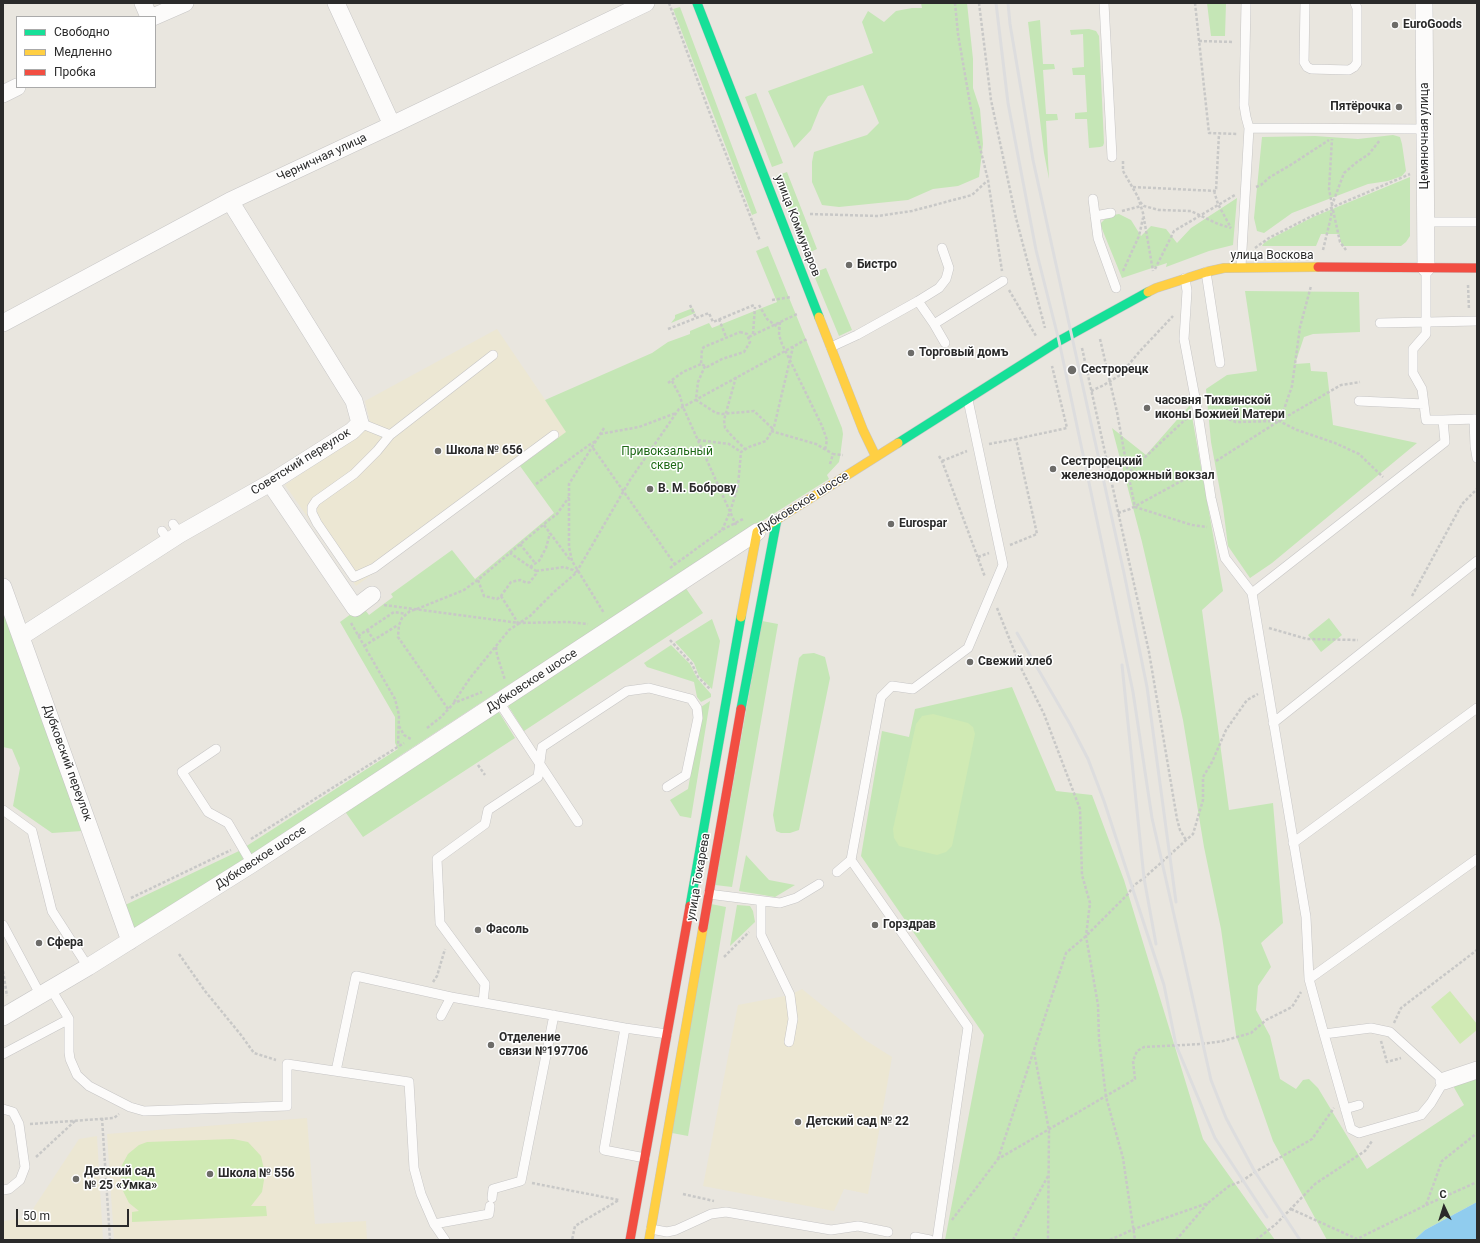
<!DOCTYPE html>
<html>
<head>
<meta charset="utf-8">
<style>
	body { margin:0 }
	#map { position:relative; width:1480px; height:1243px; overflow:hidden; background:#e9e6df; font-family:Roboto,sans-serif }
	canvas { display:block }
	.frame { position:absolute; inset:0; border:4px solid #2a2a2a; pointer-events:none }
	.legend { position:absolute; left:16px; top:16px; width:140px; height:72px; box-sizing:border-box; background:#fff; border:1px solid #aaa; margin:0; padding:5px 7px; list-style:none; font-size:12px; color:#2a2a2a }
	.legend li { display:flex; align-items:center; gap:8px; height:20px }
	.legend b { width:20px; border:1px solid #aaa }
	.north { position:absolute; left:1424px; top:1187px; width:40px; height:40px; -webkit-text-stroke:3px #fff; paint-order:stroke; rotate:356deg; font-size:11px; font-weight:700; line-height:16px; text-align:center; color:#2a2a2a }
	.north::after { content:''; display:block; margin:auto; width:14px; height:18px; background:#2a2a2a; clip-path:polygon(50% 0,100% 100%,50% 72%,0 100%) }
	.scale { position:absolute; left:16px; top:1209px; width:113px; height:18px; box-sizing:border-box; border:2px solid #2a2a2a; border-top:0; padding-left:5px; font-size:12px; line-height:14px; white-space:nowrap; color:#2a2a2a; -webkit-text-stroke:3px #fff; paint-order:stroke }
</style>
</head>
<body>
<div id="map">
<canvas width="1480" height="1243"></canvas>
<div class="frame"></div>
<ul class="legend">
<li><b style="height:5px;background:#16e098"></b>Свободно</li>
<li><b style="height:5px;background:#ffcf43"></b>Медленно</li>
<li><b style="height:5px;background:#f24e42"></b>Пробка</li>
</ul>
<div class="north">С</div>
<div class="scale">50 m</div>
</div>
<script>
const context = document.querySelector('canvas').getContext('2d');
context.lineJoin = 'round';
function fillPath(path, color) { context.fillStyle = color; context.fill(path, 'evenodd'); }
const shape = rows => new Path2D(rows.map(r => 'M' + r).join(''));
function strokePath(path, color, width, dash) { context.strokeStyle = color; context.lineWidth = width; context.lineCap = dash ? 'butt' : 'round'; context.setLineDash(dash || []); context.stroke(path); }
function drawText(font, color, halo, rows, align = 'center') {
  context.font = font + ' Roboto,sans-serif'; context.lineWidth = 3; context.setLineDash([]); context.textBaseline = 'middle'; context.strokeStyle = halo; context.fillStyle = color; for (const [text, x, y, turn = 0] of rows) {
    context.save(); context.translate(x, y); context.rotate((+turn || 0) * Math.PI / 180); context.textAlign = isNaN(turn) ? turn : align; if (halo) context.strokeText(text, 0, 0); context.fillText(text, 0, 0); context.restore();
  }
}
fillPath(shape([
	[497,329,567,432,356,586,285,485,356,436,371,427,365,401],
	[802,989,865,1040,892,1057,868,1194,844,1189,834,1211,703,1186,738,1005,790,995],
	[307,1118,315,1224,366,1221,367,1240,114,1240,107,1134],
	[97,1136,103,1240,3,1240,3,1221,27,1218,79,1139]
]), '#ece7d3');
fillPath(shape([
	[921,3,967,3,973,59,973,88,980,109,983,144,979,177,958,186,933,189,908,200,839,207,822,205,812,182,812,162,814,152,867,135,879,123,863,85,828,96,820,108,811,130,794,148,768,91,873,53,862,22,868,11,884,22,896,11,912,8,922,8],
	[1207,3,1226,3,1225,36,1211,36],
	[680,7,757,213,752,215,673,9],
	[1040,20,1043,64,1054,64,1055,69,1043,70,1046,114,1057,114,1058,120,1046,121,1049,179,1044,153,1028,22],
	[1089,29,1096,31,1099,36,1104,143,1103,146,1100,147,1089,148,1087,119,1075,119,1075,113,1087,112,1085,75,1073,75,1072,68,1084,67,1083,34,1071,35,1070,30],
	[756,93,783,163,772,167,745,97],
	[1393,135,1400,137,1402,144,1406,171,1402,176,1388,181,1368,184,1292,213,1264,233,1257,231,1254,218,1262,137,1315,136,1358,139],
	[787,172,817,249,806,254,776,176],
	[1410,177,1410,236,1406,242,1401,246,1342,246,1339,234,1321,234,1316,246,1262,246,1264,243,1270,239,1313,217],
	[1237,198,1233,245,1209,251,1166,267,1167,263,1122,278,1100,224,1108,216,1119,214,1131,220,1141,236,1151,226,1166,229,1177,243,1191,228],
	[768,246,842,428,843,434,840,457,839,462,827,475,829,479,684,570,636,601,615,619,541,666,508,685,401,755,253,859,245,847,398,749,395,743,395,717,340,622,362,606,369,615,393,597,391,594,452,550,475,579,554,513,520,466,566,432,545,400,652,353,668,342,690,334,690,331,709,323,712,328,777,302,756,251],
	[826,268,852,330,839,336,813,273],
	[1245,291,1359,292,1360,332,1313,334,1304,337,1295,364,1310,363,1311,371,1327,372,1333,425,1417,443,1272,563,1250,578,1228,546,1223,507,1211,442,1206,389,1227,375,1257,371],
	[693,308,695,313,671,323,675,318,675,315],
	[1190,405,1223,591,1202,610,1229,810,1273,803,1283,923,1261,943,1271,967,1258,986,1256,1010,1270,1036,1280,1079,1296,1089,1303,1080,1309,1079,1318,1088,1367,1169,1464,1105,1452,1084,1477,1076,1477,1202,1425,1230,1414,1240,1327,1240,1273,1141,1236,1035,1221,929,1204,847,1183,720,1142,542,1112,428,1146,455],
	[685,587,703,613,524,731,507,704],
	[3,611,82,831,52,833,13,806,20,768,12,749,3,747],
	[1329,618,1342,635,1321,652,1308,635],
	[712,619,720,641,712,689,699,676,694,663,675,642],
	[762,621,778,624,732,887,715,885],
	[671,645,690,664,697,678,711,694,711,697,701,702,697,697,694,682,647,667,644,663],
	[814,653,825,657,830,678,799,830,790,833,781,833,776,831,773,815,794,686,799,658,803,654],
	[1012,687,1056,791,1092,795,1124,880,1203,1139,1275,1240,945,1240,984,1035,861,856,882,731,909,737,915,709],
	[710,701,691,818,680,816,670,800,688,789,701,717,701,707],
	[497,709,515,738,363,837,344,810],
	[239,851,245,862,134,934,123,906],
	[746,855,769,880,795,885,775,897,739,891],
	[711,904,726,907,688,1136,672,1133],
	[737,905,750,906,753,911,755,922,730,946]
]), '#c5e6b6');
fillPath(shape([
	[933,714,968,723,973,727,975,734,952,846,946,852,937,855,899,846,894,838,893,829,916,724,922,716],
	[1450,991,1477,1024,1477,1030,1460,1044,1431,1007],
	[233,1139,248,1142,261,1156,265,1174,262,1192,251,1206,266,1206,267,1216,132,1222,132,1212,139,1211,129,1203,123,1191,121,1178,122,1165,128,1154,139,1145,147,1142]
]), '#d0eab4');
fillPath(shape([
	[1477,1202,1477,1240,1414,1240,1425,1230]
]), '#90ccee');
const lane = shape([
	[1104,3,1112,157],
	[1305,3,1304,62,1307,67,1311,69,1349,70,1354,67,1357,63,1357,8,1355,3],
	[1249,128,1424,129],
	[1093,199,1098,238,1116,288],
	[1095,216,1111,213],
	[1425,222,1477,222],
	[1241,267,1249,128,1246,117,1244,105,1246,3],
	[1426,268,1426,334,1413,349,1413,373,1422,389,1426,420,1443,420],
	[1206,272,1220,363],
	[1185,278,1187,291,1184,339,1197,408,1211,498,1225,558,1252,593],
	[918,301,939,288,946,279,949,268,942,248],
	[1380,323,1477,321],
	[934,324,945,343],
	[831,347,857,335,918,301,934,324,1003,281],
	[1359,401,1424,404],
	[1474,419,1475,446,1477,458],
	[360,423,390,435,493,355],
	[390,435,377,451,354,474,316,501,312,507,312,513,317,523,354,577,374,568,554,435],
	[173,524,180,534],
	[162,531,169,541],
	[499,702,578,822],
	[1273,723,1477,561],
	[216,749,182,772,208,812,228,823,252,864],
	[3,810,32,831,52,911,88,967],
	[1293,843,1477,708],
	[851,860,881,697,892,686,913,689,968,648,1003,565,968,400],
	[837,872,851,860,968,1027,937,1240],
	[708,894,780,903,796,898,819,884],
	[761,901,761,935,790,995,793,1019,789,1042],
	[3,925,41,996],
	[1309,979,1477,859],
	[51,989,69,1019,69,1052,70,1059,77,1075,89,1086,130,1107,144,1111,287,1106,287,1064,409,1082,414,1168,421,1194,434,1224,445,1240],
	[483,1002,485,984,440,923,437,859,485,824,488,810,538,777,542,747,627,691,649,688,691,699,697,708,698,718,686,775,667,787],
	[441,1016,451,997,625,1028,667,1034],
	[625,1028,604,1150,645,1158],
	[1324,1034,1371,1028,1390,1032,1444,1081,1431,1103,1421,1115,1359,1133,1351,1129,1324,1034,1309,979,1306,917,1252,593,1445,442,1443,420,1477,419],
	[3,1054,69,1019],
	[336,1071,356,976,451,997],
	[3,1109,13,1112,19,1124,25,1167,20,1180,9,1189,3,1190],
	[1345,1109,1359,1105],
	[492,1198,493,1189,521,1181,554,1015],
	[434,1224,489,1214,490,1206],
	[651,1229,667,1232,676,1230,711,1214,726,1212,831,1230,858,1226,888,1232],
	[915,1237,930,1240]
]);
const street = shape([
	[143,3,149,17],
	[336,3,392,125],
	[1424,3,1426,268],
	[153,17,185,3],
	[3,94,17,87],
	[3,323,230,201,392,125,646,3],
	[270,483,355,608,372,595],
	[3,587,130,941],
	[22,636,180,534,270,483,352,431,360,423,354,401,230,201],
	[3,1017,88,967,252,864,757,532],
	[1444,1081,1477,1070]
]);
const fast = shape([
	[697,3,819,317],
	[898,443,1059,341,1148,292],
	[741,709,777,519],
	[690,906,741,617]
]);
const slow = shape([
	[1148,292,1156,288,1206,272,1224,268,1318,267],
	[819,317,863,430,876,457],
	[741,617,757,532,898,443],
	[649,1240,703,928]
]);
const jam = shape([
	[1318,267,1477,268],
	[703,928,741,709],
	[630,1240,690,906]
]);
strokePath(lane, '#c6c5c5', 10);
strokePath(street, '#c6c5c5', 18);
strokePath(fast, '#c6c5c5', 10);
strokePath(slow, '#c6c5c5', 10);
strokePath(jam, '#c6c5c5', 10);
strokePath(shape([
	[669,3,709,111,760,241],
	[955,3,958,34,972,115,988,180,1002,271],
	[979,3,991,100,1016,218,1045,328],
	[1195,3,1209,133,1237,134],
	[1199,41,1234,42],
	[1123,161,1123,171,1138,197,1143,213,1153,271],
	[1133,187,1216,191,1219,134],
	[1256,187,1261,185,1270,177,1289,166,1329,140],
	[1214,191,1218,204,1231,228],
	[1140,202,1144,206,1159,210,1191,211,1218,224,1231,228],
	[1332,205,1329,189,1332,139],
	[1333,210,1340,242,1346,250],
	[1122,211,1141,206],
	[810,214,878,216,912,211,972,195,987,181],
	[1255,248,1269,238,1312,216,1410,174],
	[1323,250,1331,217,1332,205,1344,173,1357,162,1369,154,1380,140],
	[1155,269,1174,231,1235,195],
	[1123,271,1139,236,1143,218],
	[1468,285,1469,310],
	[1009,290,1036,336],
	[772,300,791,297],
	[690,305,696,318],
	[759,305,767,319,779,328],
	[719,319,726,337],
	[780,322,779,335,782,344,822,426,827,440,825,450],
	[668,329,709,313,713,322,754,305],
	[740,332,747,334,750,342,744,352,722,359,707,367,701,364,702,349,704,347,740,332],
	[753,334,755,307],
	[749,337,797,314],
	[1100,339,1117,412,1128,473],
	[1082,348,1149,652,1177,819,1180,830,1186,840],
	[705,366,698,382,696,400,716,413,722,414,754,411,773,429],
	[736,377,724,420,725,428,732,436,745,449],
	[672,381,680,396,683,407,736,525],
	[668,383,683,372,701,364],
	[1091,391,1104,385,1120,375,1140,351,1173,316],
	[1210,412,1236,422,1279,421,1297,430,1335,443,1359,454,1383,477],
	[1187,418,1128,473,1135,507,1192,525,1207,527],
	[1280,421,1292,386,1300,327,1311,286],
	[604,428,569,484,569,547,572,561,604,613],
	[771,431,816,444,833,454],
	[600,434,639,427,676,413],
	[698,440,729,444,741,452],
	[989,444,1016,439],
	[593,448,676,566],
	[939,456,942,461,985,577],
	[942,461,967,451],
	[1216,461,1279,421,1341,385,1360,382],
	[830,464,833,454,843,455],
	[536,484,589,445,596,441],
	[1118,513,1130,509,1196,473],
	[544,525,571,561],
	[722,530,730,512,738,486,741,452,749,447,766,441,774,427,793,347],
	[520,544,535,563],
	[1010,545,1037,534,1016,439,1067,428,1052,366],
	[978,557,989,553],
	[530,567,539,561,546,548,550,533],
	[670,568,722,530,743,519],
	[536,571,564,567,573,570,576,573],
	[478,580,484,596,497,599,501,596,511,582,520,580,527,583,530,582,536,574,536,571,510,553],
	[501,596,518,623],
	[1412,596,1462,504,1477,489],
	[384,605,519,623,567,622,588,624],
	[997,608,1022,670,1044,714,1080,809,1082,875,1090,903,1086,936,1098,1005,1099,1039,1106,1097,1123,1158,1135,1240],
	[351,623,395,699,399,715,398,746],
	[1269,628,1307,639,1358,640],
	[367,630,374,640],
	[358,636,394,612,406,614],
	[670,640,692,664,698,677,710,689],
	[364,646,398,625],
	[496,647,497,655,505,680],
	[454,702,470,678,509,630,530,616,554,592,576,573,630,480,679,409,807,339],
	[448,709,398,637,399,625,402,618,410,611,417,609,464,590,479,579,549,520,557,514,569,497],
	[399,726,404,735,411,739],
	[427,728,441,717,454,703,482,692],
	[478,765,485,775],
	[251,839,404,743],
	[131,898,231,850],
	[179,954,205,991,241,1035,254,1053,276,1060],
	[724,957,749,932],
	[3,971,7,996],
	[433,982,437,976,445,949],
	[1394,1023,1401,1008,1477,950],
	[1381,1041,1387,1062,1401,1058],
	[1034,1052,1049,1130,1048,1240],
	[102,1118,110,1240],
	[30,1124,114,1118,119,1114],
	[36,1157,76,1120],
	[998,1159,1066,953,1086,936,1129,893,1133,886,1144,878,1193,834,1203,800,1203,777,1212,762,1226,730,1247,700,1258,694],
	[532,1183,619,1200,575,1226,572,1240],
	[683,1194,714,1201],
	[1426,1205,1477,1182],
	[1291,1209,1357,1239,1426,1205,1442,1161,1477,1133],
	[952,1220,998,1159,1135,1079,1133,1061,1137,1051,1144,1047,1202,1044,1223,1041,1251,1033,1266,1020,1292,1007,1301,992],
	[1013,1240,1048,1176],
	[1110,1240,1134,1229,1208,1203,1229,1186,1242,1181,1255,1172,1312,1139,1334,1108],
	[1176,1240,1208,1203],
	[1256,1240,1276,1224,1315,1184,1365,1151,1372,1141]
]), '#c8c8c7', 2.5, [3, 2]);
strokePath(lane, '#fcfbfa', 9);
strokePath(street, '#fcfbfa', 17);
strokePath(fast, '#16e098', 9);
strokePath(slow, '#ffcf43', 9);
strokePath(jam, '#f24e42', 9);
strokePath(shape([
	[996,3,1008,103,1036,250,1059,341,1117,615,1133,692,1152,818,1184,959,1211,1080,1226,1118,1255,1172,1300,1240],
	[1008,3,1010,24,1033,160,1124,573,1147,687,1176,902],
	[1017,633,1070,724,1088,759,1104,801,1164,985,1176,1045,1215,1138,1267,1217],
	[1122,665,1144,878,1156,944]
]), '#ddddde', 3);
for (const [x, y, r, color] of [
	[1395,25,4,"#6d6c69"],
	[1399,107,4,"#6d6c69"],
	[849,265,4,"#6d6c69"],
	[911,353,4,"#6d6c69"],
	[1072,370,5,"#6d6c69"],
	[1147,408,4,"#6d6c69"],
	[438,451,4,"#6d6c69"],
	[1053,469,4,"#6d6c69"],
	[650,489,4,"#6d6c69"],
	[891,524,4,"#6d6c69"],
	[970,662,4,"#6d6c69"],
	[875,925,4,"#6d6c69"],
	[478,930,4,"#6d6c69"],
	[39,943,4,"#6d6c69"],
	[491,1045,4,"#6d6c69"],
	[798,1122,4,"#6d6c69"],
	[210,1174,4,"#6d6c69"],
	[76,1179,4,"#6d6c69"]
]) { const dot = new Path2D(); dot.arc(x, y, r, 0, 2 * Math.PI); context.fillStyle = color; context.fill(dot); strokePath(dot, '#fff', 1.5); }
drawText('bold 12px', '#2a2a2a', '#fff', [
	["EuroGoods",1403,25],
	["Пятёрочка",1391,107,"right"],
	["Бистро",857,265],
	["Торговый домъ",919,353],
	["Сестрорецк",1081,370],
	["часовня Тихвинской",1155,401],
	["иконы Божией Матери",1155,415],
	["Школа № 656",446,451],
	["Сестрорецкий",1061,462],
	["железнодорожный вокзал",1061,476],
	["В. М. Боброву",658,489],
	["Eurospar",899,524],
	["Свежий хлеб",978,662],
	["Горздрав",883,925],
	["Фасоль",486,930],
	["Сфера",47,943],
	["Отделение",499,1038],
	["связи №197706",499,1052],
	["Детский сад № 22",806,1122],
	["Детский сад",84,1172],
	["№ 25 «Умка»",84,1186],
	["Школа № 556",218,1174]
], 'left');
drawText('12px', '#2a2a2a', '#fff', [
	["Цемяночная улица",1425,136,-90],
	["Черничная улица",322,158,-25],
	["улица Коммунаров",797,226,69],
	["улица Воскова",1272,256],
	["Советский переулок",301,462,-32],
	["Дубковское шоссе",803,503,-32],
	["Дубковское шоссе",532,681,-33],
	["Дубковский переулок",67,763,70],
	["Дубковское шоссе",261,858,-33],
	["улица Токарева",699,877,-80]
]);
drawText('12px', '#1f6a17', '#fff', [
	["Привокзальный",667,452],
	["сквер",667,466]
]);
</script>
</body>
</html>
